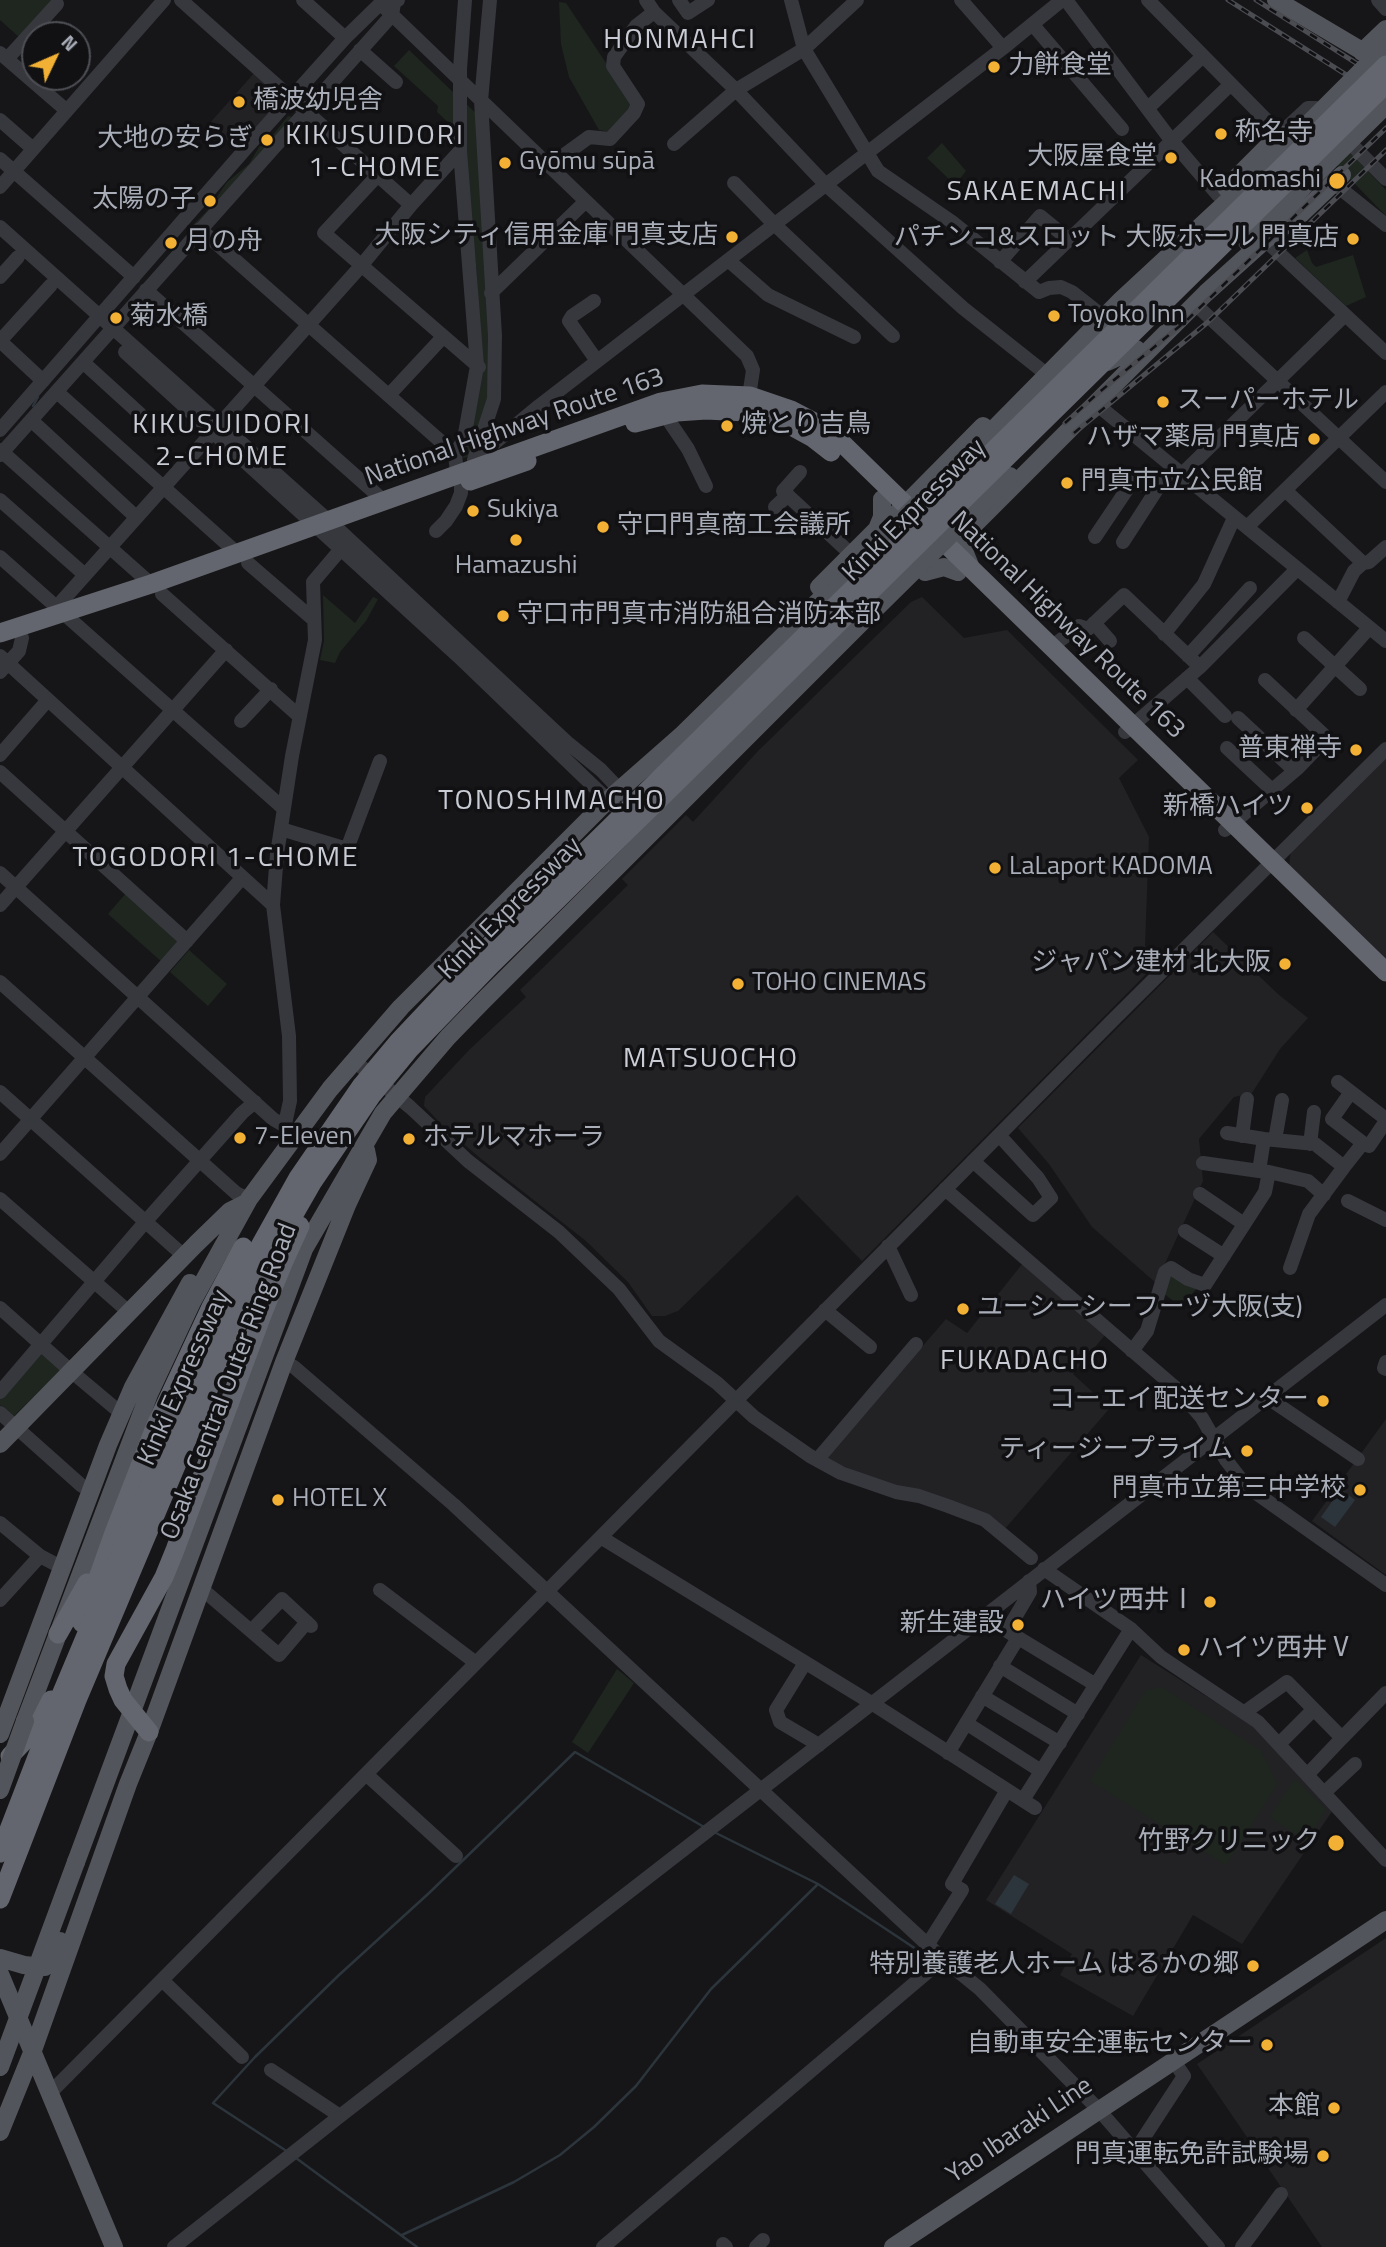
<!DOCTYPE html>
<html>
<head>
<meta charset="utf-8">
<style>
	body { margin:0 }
	#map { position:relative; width:1386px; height:2247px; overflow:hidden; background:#161618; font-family:"Titillium Web",sans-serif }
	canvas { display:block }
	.north { position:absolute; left:21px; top:21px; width:70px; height:70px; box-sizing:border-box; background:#111113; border:2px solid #4d4f55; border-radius:50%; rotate:46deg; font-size:19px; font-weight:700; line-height:28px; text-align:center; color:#a8adb8 }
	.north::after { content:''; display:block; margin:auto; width:24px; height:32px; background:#f2b134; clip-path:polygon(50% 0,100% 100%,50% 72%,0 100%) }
</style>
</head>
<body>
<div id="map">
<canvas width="1386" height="2247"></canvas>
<div class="north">N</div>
</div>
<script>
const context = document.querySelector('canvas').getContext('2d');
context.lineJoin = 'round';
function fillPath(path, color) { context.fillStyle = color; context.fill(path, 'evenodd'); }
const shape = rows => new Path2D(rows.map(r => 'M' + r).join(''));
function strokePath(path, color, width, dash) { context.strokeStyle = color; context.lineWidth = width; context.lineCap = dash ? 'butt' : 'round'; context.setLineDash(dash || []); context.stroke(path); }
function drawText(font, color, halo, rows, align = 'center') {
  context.font = font + ' "Titillium Web","Noto Sans JP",sans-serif'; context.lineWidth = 7; context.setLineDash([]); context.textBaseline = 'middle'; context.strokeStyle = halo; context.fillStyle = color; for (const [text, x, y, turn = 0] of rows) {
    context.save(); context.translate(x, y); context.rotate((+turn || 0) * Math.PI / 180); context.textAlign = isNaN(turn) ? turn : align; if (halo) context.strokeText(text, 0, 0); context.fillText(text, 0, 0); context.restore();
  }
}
fillPath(shape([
	[255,72,281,96,281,103,238,150,209,124],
	[922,597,964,638,1007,630,1138,760,1119,778,1149,837,1145,946,1159,961,862,1261,797,1195,678,1311,665,1316,652,1316,628,1282,586,1241,480,1158,442,1125,424,1106,425,1097,469,1050,526,997,520,990,628,885,622,879,686,815,693,822,758,751,911,602],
	[1386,757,1386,960,1289,866,1291,850],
	[1213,932,1278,994,1308,1018,1280,1049,1252,1093,1234,1097,1199,1139,1203,1181,1156,1283,1092,1227,1049,1164,1018,1128],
	[1023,1263,1105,1335,1073,1374,1110,1408,1003,1531,825,1459,946,1319,967,1333],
	[1386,1419,1386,1575,1312,1521],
	[1141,1655,1255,1727,1333,1810,1242,1944,1193,1915,1133,2016,1060,1975,1072,1954,986,1900],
	[1386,1938,1386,2247,1322,2247,1197,2064]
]), '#222225');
fillPath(shape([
	[0,0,53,0,20,38,0,20],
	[559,2,566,3,628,96,631,107,609,132,599,130,569,77,561,44],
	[409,50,453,92,455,129,437,112,438,106,394,66],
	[464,102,477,114,490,315,491,399,472,456,463,458,479,368,477,275,464,150],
	[1314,115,1386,190,1386,216,1300,127],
	[288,116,293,117,195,230,192,226,208,210,227,182,249,164,259,147,268,141],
	[942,143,966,171,955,185,927,158],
	[1307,250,1312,263,1316,267,1353,255,1366,297,1346,306,1295,258],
	[323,595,355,623,373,597,378,599,366,621,340,652,335,663,320,660,324,641],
	[127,892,182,940,163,963,108,914],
	[189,950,227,984,208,1006,170,972],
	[1172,1272,1198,1287,1181,1307,1163,1293],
	[43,1349,63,1368,13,1417,0,1405,0,1398],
	[617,1669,634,1683,588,1753,572,1742],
	[1162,1687,1261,1751,1277,1784,1226,1865,1090,1781,1146,1690],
	[1295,1779,1326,1809,1306,1841,1270,1817]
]), '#1e261f');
fillPath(shape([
	[1341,1489,1355,1500,1335,1527,1321,1517],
	[1014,1875,1029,1884,1011,1914,995,1904]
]), '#2c353c');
strokePath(shape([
	[33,406,38,397],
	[716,1833,818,1884,931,1959],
	[288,2152,213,2103,255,2057,339,1975,428,1894,575,1752,704,1827],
	[296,2158,417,2247],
	[402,2235,514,2182,560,2155,594,2127,636,2086,711,1989,818,1884]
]), '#2c353c', 2.5);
strokePath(shape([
	[181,0,411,205],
	[303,0,345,38],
	[646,0,654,12,736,90,825,184,963,308,1040,369],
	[679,0,688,13,708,0],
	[791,0,804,49,878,171,952,222,1039,292,1049,288,1061,287,1072,292,1105,318],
	[961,0,1003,48],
	[1066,0,1171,140,1218,195],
	[1148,0,1287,141],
	[1378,0,1386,9],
	[385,8,747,356,753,370,748,403],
	[1033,25,1122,129],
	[360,50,396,82],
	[0,53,66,110],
	[7,59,57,4],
	[1148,108,1203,56],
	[0,120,32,148],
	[1280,134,1308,108,1316,108,1324,117],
	[1341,134,1386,179],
	[674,144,736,90,804,49,857,0],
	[0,159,134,277],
	[1311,165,1386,225],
	[549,166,589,137,610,139,634,113,638,104,613,66,614,57,636,26,654,12],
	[378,175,324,233,479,367],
	[734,183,774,224,893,336],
	[0,187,164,0],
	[0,227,339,530,569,744,601,770,640,811],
	[200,229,455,454],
	[1265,240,1386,353],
	[728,260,768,295,854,337],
	[1000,262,1040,216,1068,239],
	[0,277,18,257],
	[1025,282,1231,84],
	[146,290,384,501],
	[491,293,586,201],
	[594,301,572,316,569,321,597,361],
	[1195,304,1386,482],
	[0,341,51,285],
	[0,341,43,381],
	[125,352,458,656,615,807],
	[84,363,140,414],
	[57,392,237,553],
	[389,395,443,337],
	[1095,403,1386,641],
	[665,415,688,449,706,486],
	[31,420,136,517],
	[0,430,248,146,345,38,384,0],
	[0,450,151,584],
	[0,455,392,15,394,3,398,0],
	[474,460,494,399,495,336,481,101,490,0],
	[475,467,487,449,539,406,1003,48,1062,0],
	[800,472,783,491,852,555],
	[457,473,455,454,464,439,477,366,460,151,460,69,465,0],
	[1181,475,1345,315],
	[1285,490,1363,563],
	[0,500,85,575],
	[775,507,788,495],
	[1247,527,1386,392],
	[436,531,446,521,456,506,461,493,461,484],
	[1095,537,1134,479,1155,492],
	[1123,542,1163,480,1175,486,1183,477],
	[0,557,283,808],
	[248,563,314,620],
	[162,594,299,716],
	[1338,602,1354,571,1363,563,1369,562,1386,547],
	[62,613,62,601,361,266,411,205,460,151],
	[1094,623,1110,641],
	[1164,634,1204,584,1234,518],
	[1304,638,1360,689],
	[1050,648,1079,626,1088,629,1124,595,1200,667],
	[0,656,273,905],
	[1188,656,1250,588],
	[0,672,19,651,22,638],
	[1187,678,1225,716],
	[1296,710,1369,628],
	[1238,718,1294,770],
	[241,721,271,689],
	[1125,732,1200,667,1297,569],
	[1227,748,1271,789],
	[0,755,47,701],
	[0,772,187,941],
	[281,829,347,849,380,761],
	[1225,830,1298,768,1323,742,1324,735,1265,680],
	[0,873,273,1119,292,1130],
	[0,905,226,650],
	[0,982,236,1193,249,1199],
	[353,1060,410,1107,468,1161,559,1232,619,1289,659,1341,717,1383,754,1417,810,1456,841,1473,896,1492,919,1496,948,1506,985,1520,1031,1558],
	[1338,1082,1386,1119],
	[0,1092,184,1256],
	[1351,1092,1332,1119,1363,1143],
	[285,1124,290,1101,289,1036,273,905,277,854,292,756,315,640,313,582,341,549],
	[1227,1133,1264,1139],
	[1242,1136,1247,1099],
	[1275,1140,1282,1100],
	[1310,1144,1314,1112],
	[0,1154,242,878],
	[973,1161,1033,1215,1051,1198,1038,1178,999,1135],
	[1203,1163,1259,1171],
	[1269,1172,1308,1181,1324,1195],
	[945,1189,1178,1390,1202,1418,1226,1460,1240,1478,1256,1493,1386,1585],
	[1200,1194,1244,1224],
	[0,1199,130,1313],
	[1348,1201,1386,1220],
	[1185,1231,1224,1256],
	[888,1246,911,1295],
	[1290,1268,1309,1214,1344,1167],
	[0,1308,72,1372,122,1414],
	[825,1310,870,1347],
	[1132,1351,1147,1331,1165,1272,1171,1268,1188,1279,1205,1285,1265,1192,1269,1172,1259,1171,1264,1139,1315,1144,1344,1167,1363,1143,1369,1146,1386,1121],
	[284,1362,294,1367,454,1505,943,1959,980,1989,1099,2110,1218,2247],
	[1386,1362,1384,1368,1386,1369],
	[0,1392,146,1221,242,1113,255,1102],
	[1268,1398,1358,1459],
	[0,1413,82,1486],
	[817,1460,916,1344],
	[0,1523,40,1556,61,1567],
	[602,1538,873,1704,1035,1808],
	[1044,1569,1131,1629,1161,1657,1258,1722,1386,1860],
	[1029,1581,1030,1592,1007,1631,1096,1685],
	[202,1589,279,1655,307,1622],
	[380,1590,476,1663],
	[0,1600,40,1556],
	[251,1631,282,1599,311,1626],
	[805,1663,776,1710,780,1722,819,1745],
	[1000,1666,1078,1714],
	[982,1696,1060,1743],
	[1245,1712,1287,1682,1342,1738,1308,1774],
	[966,1723,1041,1771],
	[1342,1738,1386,1693],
	[1279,1744,1313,1710],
	[948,1753,1018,1638],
	[366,1774,456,1856],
	[1325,1792,1355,1764],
	[1023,1800,1131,1629],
	[928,1944,962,1890,952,1884,1007,1790],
	[162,1980,242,2057],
	[271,2070,340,2116],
	[50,2093,1114,1019,1386,749],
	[1135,2151,1184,2076,1173,2060],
	[723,2244,726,2247],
	[174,2247,340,2116,1386,1305],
	[603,2247,943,1959],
	[756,2247,763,2240],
	[1242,2247,1281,2194]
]), '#37383d', 14);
strokePath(shape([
	[1276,0,1384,64],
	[1362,52,1386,29],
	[1226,188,1280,134],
	[1247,242,1302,188],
	[1107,362,1136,349],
	[978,445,1121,300,1273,159],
	[897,513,983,426],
	[971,568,963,548,968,532,973,526,1206,293,1265,240,1301,214,1342,175],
	[925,572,944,567,958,572],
	[819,587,877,529,882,517,882,499],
	[0,1444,196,1244,230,1211,244,1204],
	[25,1721,149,1394,192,1302,249,1199,330,1089,401,1007,608,800,683,734,837,583],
	[0,1734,108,1445,133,1387,190,1283],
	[76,1862,304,1249,383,1113,448,1037,481,1003,869,615],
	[0,1958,24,1965,45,1967,53,1960,60,1941],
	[0,1974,114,2247],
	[0,2132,32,2053,128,1784,149,1732,284,1362,347,1205,368,1160,366,1150],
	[893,2247,1386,1920]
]), '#53555c', 18);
strokePath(shape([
	[635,423,677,412,706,410,747,412,791,426,813,438,831,452],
	[470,481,527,461],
	[0,633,151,584,661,402,702,394,750,396,791,410,814,422,842,443,1386,972],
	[82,1623,114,1533,156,1425,211,1307,243,1247],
	[58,1634,87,1583],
	[149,1732,123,1700,118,1689,114,1676,116,1664,164,1577,175,1550,262,1315,284,1261],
	[10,1756,37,1728,51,1700]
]), '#63666e', 19);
const rail = shape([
	[1228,0,1386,100],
	[1256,0,1386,82],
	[1065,423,1097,394,1186,321,1386,128],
	[1074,433,1208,322,1386,150]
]);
strokePath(rail, '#4a4c52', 5);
strokePath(rail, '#111113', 2.5, [8]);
strokePath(shape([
	[1273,159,1386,46],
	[1302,188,1386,105],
	[837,583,978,445],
	[869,615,1010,476],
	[0,1790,25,1721],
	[0,2067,76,1862]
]), '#53555c', 18);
strokePath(shape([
	[284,1261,300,1226],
	[0,1853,61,1695,148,1488,213,1340,240,1282,298,1178,362,1085,398,1042,481,954,1386,65],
	[0,1899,77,1700,227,1345,281,1237,312,1183,372,1095,409,1050,492,964,1386,84]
]), '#63666e', 19);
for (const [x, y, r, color] of [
	[994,67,7,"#f2b134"],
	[239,102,7,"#f2b134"],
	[1221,134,7,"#f2b134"],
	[267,140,7,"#f2b134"],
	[1171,158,7,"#f2b134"],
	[505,163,7,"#f2b134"],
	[1337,181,9,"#f2b134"],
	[210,201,7,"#f2b134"],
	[732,237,7,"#f2b134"],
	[1353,239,7,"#f2b134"],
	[171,243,7,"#f2b134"],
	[1054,316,7,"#f2b134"],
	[116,318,7,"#f2b134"],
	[1163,402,7,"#f2b134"],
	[727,426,7,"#f2b134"],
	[1314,439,7,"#f2b134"],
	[1067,483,7,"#f2b134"],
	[473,511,7,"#f2b134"],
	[603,527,7,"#f2b134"],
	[516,540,7,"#f2b134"],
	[503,616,7,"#f2b134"],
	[1356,750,7,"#f2b134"],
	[1307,808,7,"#f2b134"],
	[995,868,7,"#f2b134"],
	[1285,964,7,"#f2b134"],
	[738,984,7,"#f2b134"],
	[240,1138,7,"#f2b134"],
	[409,1139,7,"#f2b134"],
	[963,1309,7,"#f2b134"],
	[1323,1401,7,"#f2b134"],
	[1247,1451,7,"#f2b134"],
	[1360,1490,7,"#f2b134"],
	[278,1500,7,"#f2b134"],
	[1210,1602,7,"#f2b134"],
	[1018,1625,7,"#f2b134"],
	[1184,1650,7,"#f2b134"],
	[1336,1843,9,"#f2b134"],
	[1253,1966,7,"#f2b134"],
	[1267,2045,7,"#f2b134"],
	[1334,2108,7,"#f2b134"],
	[1323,2156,7,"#f2b134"]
]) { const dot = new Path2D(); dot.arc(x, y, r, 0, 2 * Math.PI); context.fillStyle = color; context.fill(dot); strokePath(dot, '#111113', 2.5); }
drawText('26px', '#a8adb8', '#111113', [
	["力餅食堂",1008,67],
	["橋波幼児舎",253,102],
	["称名寺",1235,134],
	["大地の安らぎ",253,140,"right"],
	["大阪屋食堂",1157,158,"right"],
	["Gyōmu sūpā",519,163],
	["Kadomashi",1321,181,"right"],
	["太陽の子",196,201,"right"],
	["大阪シティ信用金庫 門真支店",718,237,"right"],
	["パチンコ&スロット 大阪ホール 門真店",1339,239,"right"],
	["月の舟",185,243],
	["Toyoko Inn",1068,316],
	["菊水橋",130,318],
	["スーパーホテル",1177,402],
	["焼とり吉鳥",741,426],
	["ハザマ薬局 門真店",1300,439,"right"],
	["門真市立公民館",1081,483],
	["Sukiya",487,511],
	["守口門真商工会議所",617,527],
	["Hamazushi",516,567,"center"],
	["守口市門真市消防組合消防本部",517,616],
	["普東禅寺",1342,750,"right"],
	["新橋ハイツ",1293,808,"right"],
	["LaLaport KADOMA",1009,868],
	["ジャパン建材 北大阪",1271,964,"right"],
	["TOHO CINEMAS",752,984],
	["7-Eleven",254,1138],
	["ホテルマホーラ",423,1139],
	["ユーシーシーフーヅ大阪(支)",977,1309],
	["コーエイ配送センター",1309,1401,"right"],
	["ティージープライム",1233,1451,"right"],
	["門真市立第三中学校",1346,1490,"right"],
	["HOTEL X",292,1500],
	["ハイツ西井Ⅰ",1196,1602,"right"],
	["新生建設",1004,1625,"right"],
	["ハイツ西井Ⅴ",1198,1650],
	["竹野クリニック",1320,1843,"right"],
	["特別養護老人ホーム はるかの郷",1239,1966,"right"],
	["自動車安全運転センター",1253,2045,"right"],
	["本館",1320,2108,"right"],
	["門真運転免許試験場",1309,2156,"right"]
], 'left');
drawText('26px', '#a8adb8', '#111113', [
	["National Highway Route 163",515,428,-19],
	["Kinki Expressway",915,511,-45],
	["National Highway Route 163",1067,626,44],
	["Kinki Expressway",511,909,-45],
	["Kinki Expressway",185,1378,-66],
	["Osaka Central Outer Ring Road",230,1382,-69],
	["Yao Ibaraki Line",1020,2131,-34]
]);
context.letterSpacing = '2px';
drawText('28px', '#c9ccd4', '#111113', [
	["HONMAHCI",680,41],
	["KIKUSUIDORI",375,137],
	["1-CHOME",375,169],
	["SAKAEMACHI",1037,193],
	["KIKUSUIDORI",222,426],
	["2-CHOME",222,458],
	["TONOSHIMACHO",552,802],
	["TOGODORI 1-CHOME",216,859],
	["MATSUOCHO",711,1060],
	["FUKADACHO",1025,1362]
]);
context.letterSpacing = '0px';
</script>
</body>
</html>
